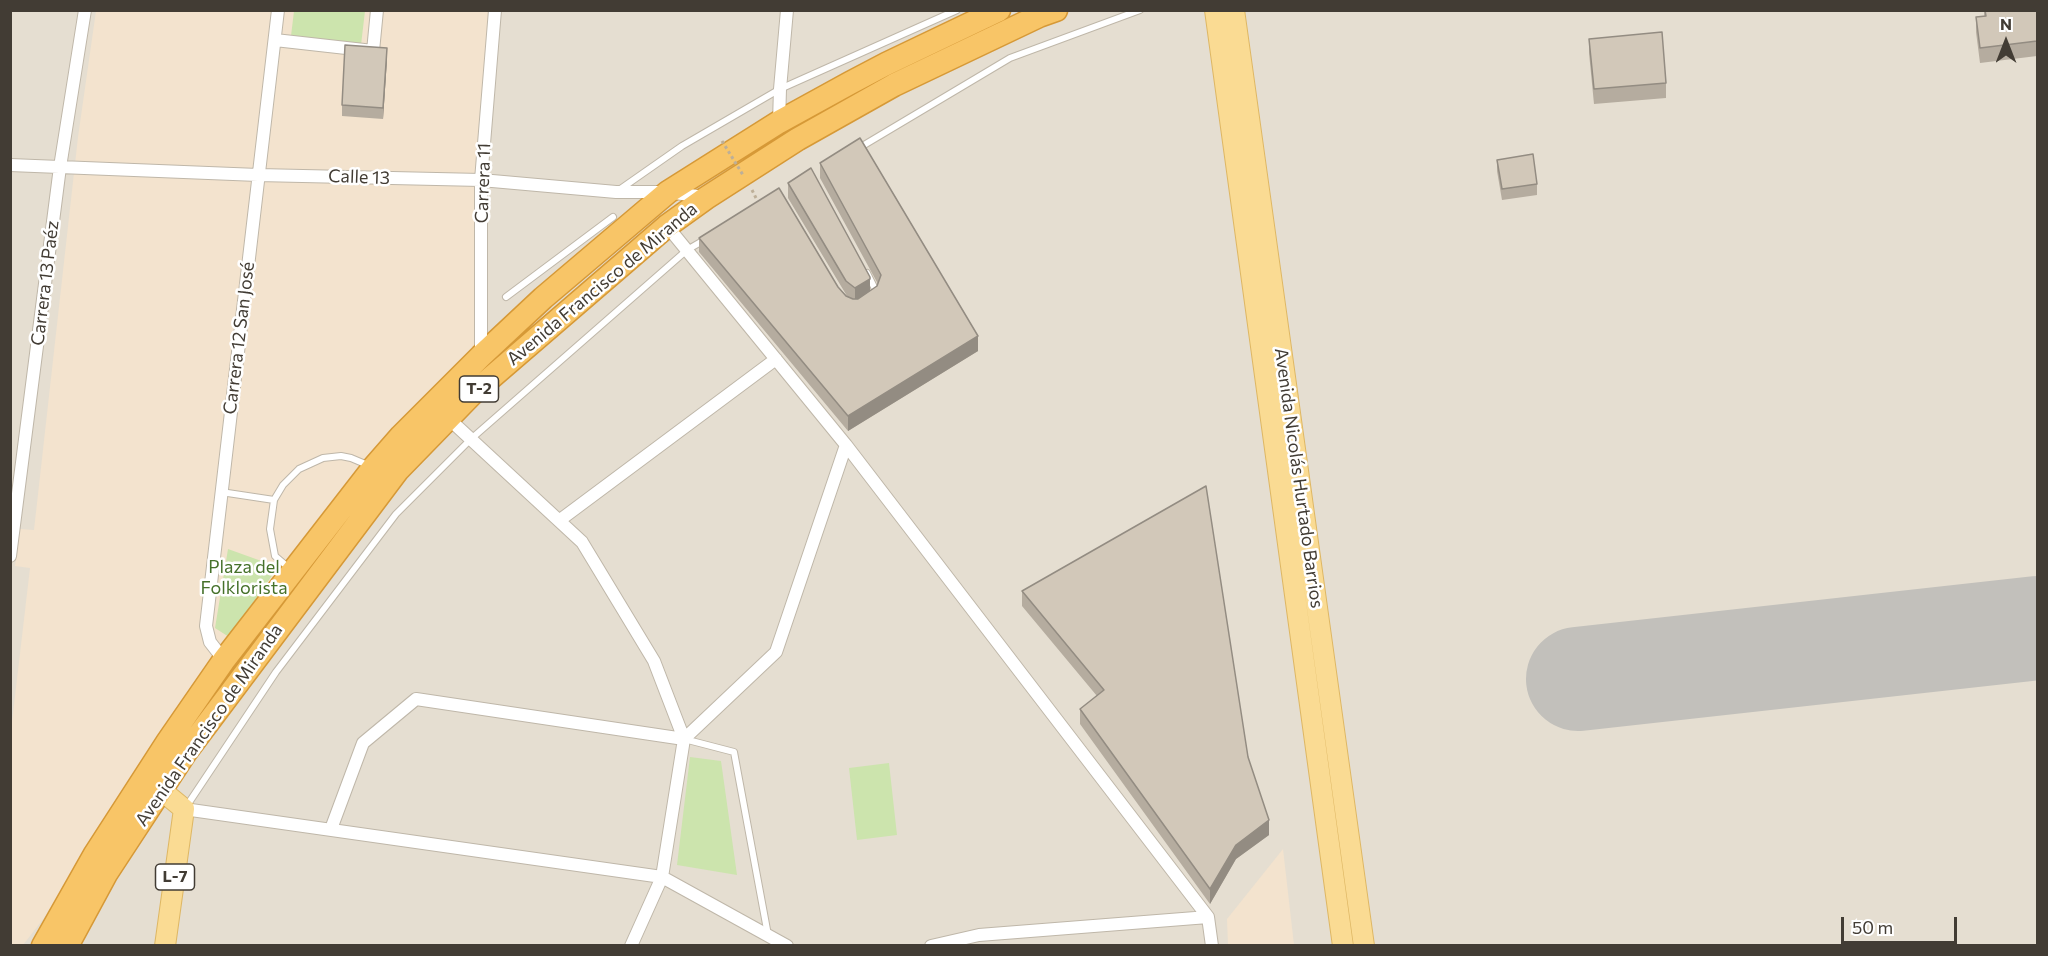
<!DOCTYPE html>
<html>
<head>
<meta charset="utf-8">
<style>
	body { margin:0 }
	#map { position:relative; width:2048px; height:956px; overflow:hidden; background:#f1ece3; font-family:Commissioner,sans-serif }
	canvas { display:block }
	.frame { position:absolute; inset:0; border:12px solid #423c34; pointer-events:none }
	.north { position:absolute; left:1976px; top:12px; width:60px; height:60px; -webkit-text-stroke:4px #fff; paint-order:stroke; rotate:0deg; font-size:16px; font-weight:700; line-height:24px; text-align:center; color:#423c34 }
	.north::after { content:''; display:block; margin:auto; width:21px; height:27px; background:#423c34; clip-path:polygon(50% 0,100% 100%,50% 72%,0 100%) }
	.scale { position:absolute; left:1841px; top:917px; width:116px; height:27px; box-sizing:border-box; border:3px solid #423c34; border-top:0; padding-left:8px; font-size:18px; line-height:21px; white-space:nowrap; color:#423c34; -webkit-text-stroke:4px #fff; paint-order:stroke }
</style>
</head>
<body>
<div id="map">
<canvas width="2048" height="956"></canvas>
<div class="frame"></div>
<div class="north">N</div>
<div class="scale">50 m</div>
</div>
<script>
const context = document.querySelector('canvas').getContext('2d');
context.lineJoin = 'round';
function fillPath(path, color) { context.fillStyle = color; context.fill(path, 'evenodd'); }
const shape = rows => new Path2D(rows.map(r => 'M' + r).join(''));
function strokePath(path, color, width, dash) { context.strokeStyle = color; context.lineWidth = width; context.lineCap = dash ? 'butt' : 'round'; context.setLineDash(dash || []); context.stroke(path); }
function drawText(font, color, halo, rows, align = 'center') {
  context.font = font + ' Commissioner,sans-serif'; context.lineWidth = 5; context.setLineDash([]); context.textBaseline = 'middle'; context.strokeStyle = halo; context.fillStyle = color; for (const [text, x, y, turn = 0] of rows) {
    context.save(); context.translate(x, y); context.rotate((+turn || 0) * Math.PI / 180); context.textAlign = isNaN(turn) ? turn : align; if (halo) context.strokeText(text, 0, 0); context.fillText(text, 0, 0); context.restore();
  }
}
fillPath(shape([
	[11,11,2037,11,2037,945,11,945]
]), '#e5ded1');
fillPath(shape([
	[96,11,494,11,476,350,383,442,192,685,44,918,23,945,11,946,10,739,30,568,15,566,20,529,34,530,78,137],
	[1283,849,1294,945,1228,945,1227,919]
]), '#f3e3ce');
fillPath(shape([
	[294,11,365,11,361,45,291,36],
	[228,549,278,567,229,637,215,628],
	[690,757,721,761,737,875,677,865],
	[889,763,897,835,857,840,849,768]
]), '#cce4ad');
strokePath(shape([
	[1578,679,2038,628]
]), '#c2c0bb', 104);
const lane = shape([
	[859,148,1010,58,1140,10],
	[619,190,682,146,780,89,957,10],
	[867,273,876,291,875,294],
	[506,297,613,217],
	[221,492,274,500],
	[289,568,275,556,270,529,274,500,283,485,299,469,323,458,341,456,351,458,370,466],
	[684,739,734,752,768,935],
	[186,807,276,672,396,514,471,439,687,250,706,239]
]);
const street = shape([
	[275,40,373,51,377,10],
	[779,122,780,89,787,10],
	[10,165,258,175,481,180,616,192,668,192,704,197],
	[481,355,481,180,495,10],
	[448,418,582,542,654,661,684,739,776,652,846,445,667,226],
	[846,445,1208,917,1212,946],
	[560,520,776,359],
	[10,556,60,167,85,10],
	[224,660,210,642,206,626,278,10],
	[184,809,662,877,787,946],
	[331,829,363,743,416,699,684,739,662,877,631,946],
	[931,946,979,935,1208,917]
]);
const primary = shape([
	[1215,10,1343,946],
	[1234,10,1364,946],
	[161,790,184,809,165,946]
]);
const highway = shape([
	[43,946,95,854,168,741,224,660,373,468,401,436,481,356,543,298,668,192,779,122,850,83,886,64,999,10],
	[67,946,106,874,186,752,398,470,472,394,667,226,706,198,798,139,894,85,1039,16,1056,10]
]);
strokePath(lane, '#bfb7a9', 8);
strokePath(street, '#bfb7a9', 14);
strokePath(primary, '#deb764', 22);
strokePath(highway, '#d69937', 25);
strokePath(shape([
	[752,190,756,198]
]), '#bdaf98', 3, [3, 3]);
strokePath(lane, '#fff', 6);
strokePath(street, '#fff', 12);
strokePath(primary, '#fadb93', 20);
strokePath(highway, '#f8c567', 22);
strokePath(shape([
	[722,141,743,175]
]), '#bdaf98', 3, [3, 3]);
fillPath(shape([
	[1984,10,2037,10,2037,56,1980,63,1976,32,1976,17,1984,16],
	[1589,39,1666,83,1666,98,1594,104,1589,53],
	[387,59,383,119,342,116,342,105],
	[1497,160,1537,184,1537,195,1502,200,1497,171],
	[820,163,978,351,848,431,699,252,699,238,838,287,847,296,788,198,788,183,870,291,877,286,878,284,820,178],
	[1022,591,1248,757,1269,835,1236,859,1210,904,1080,724,1080,709,1097,696,1022,606]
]), '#b5ac9f');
fillPath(shape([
	[387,48,387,59,383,119,383,108],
	[870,277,870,291,855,303,855,288],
	[978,336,978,351,848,431,848,416],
	[1269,820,1269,835,1236,859,1210,904,1210,889,1236,845]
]), '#938c82');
const building = shape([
	[1985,10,2037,10,2037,41,1980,48,1976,17,1986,16,1985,10],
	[1662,32,1666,83,1594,89,1589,39,1662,32],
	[345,45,387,48,383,108,342,105,345,45],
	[860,138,978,336,848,416,699,238,779,188,838,287,846,296,853,299,858,299,877,286,881,275,820,163,860,138],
	[1533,154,1537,184,1502,189,1497,160,1533,154],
	[811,168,870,277,870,279,855,288,846,281,788,183,811,168],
	[1206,486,1248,757,1269,820,1236,845,1210,889,1080,709,1104,690,1022,591,1206,486]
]);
fillPath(building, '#d2c8b9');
strokePath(building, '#938c82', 1.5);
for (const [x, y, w] of [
	[479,389,39],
	[175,877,39]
]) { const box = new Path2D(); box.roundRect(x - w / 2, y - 13, w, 26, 4.5); context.fillStyle = '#fff'; context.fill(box); strokePath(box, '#423c34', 1.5); }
drawText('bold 16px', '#423c34', null, [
	["T-2",479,389],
	["L-7",175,877]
]);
drawText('18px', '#423c34', '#fff', [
	["Calle 13",359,177,2],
	["Carrera 11",483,183,-88],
	["Carrera 13 Paéz",45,283,-83],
	["Avenida Francisco de Miranda",602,284,-40],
	["Carrera 12 San José",239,338,-83],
	["Avenida Nicolás Hurtado Barrios",1299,478,82],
	["Avenida Francisco de Miranda",209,725,-55]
]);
drawText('18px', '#46712a', '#fff', [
	["Plaza del",244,567],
	["Folklorista",244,588]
]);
</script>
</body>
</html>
